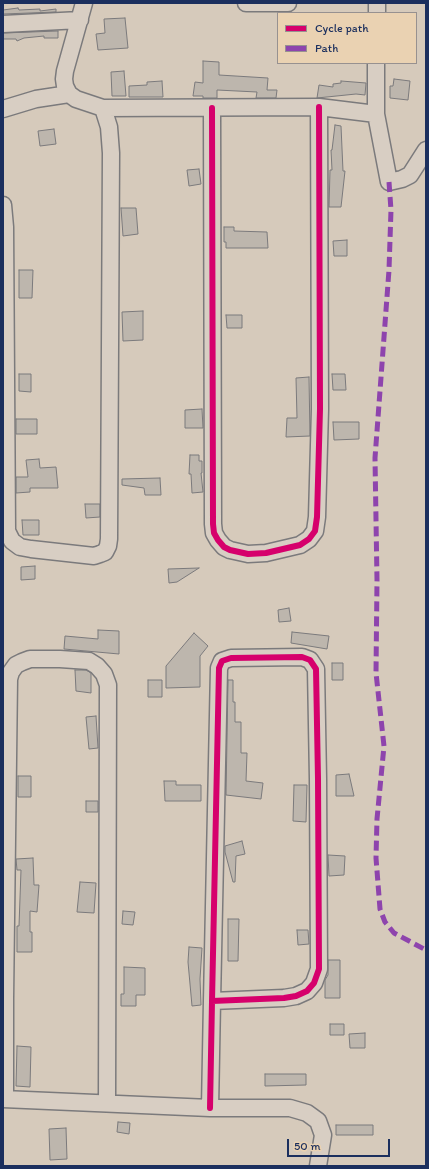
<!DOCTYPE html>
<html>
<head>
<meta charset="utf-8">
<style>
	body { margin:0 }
	#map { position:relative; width:429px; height:1169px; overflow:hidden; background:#d6cabb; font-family:Itim,sans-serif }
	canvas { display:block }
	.frame { position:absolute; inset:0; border:4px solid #1b2f5e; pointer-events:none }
	.legend { position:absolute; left:277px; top:12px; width:140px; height:52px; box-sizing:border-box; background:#ead2b2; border:1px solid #979190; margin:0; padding:5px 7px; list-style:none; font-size:12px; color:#1b2f5e }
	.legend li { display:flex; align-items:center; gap:8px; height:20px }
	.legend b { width:20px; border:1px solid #979190 }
	.scale { position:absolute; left:287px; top:1139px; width:103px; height:18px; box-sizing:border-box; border:2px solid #1b2f5e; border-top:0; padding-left:5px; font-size:12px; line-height:14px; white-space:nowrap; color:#1b2f5e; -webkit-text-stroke:3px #ead2b2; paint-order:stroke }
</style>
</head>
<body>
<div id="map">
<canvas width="429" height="1169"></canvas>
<div class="frame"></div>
<ul class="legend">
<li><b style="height:5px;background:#d6006c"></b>Cycle path</li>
<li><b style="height:5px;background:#8e44ad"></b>Path</li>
</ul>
<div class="scale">50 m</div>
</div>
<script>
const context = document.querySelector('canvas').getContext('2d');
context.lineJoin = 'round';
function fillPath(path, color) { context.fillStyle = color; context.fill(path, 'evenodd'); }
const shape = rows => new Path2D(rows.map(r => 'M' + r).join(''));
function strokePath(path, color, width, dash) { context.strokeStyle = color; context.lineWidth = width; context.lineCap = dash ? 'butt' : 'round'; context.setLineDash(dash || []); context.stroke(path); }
const building = shape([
	[18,8,19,10,40,9,40,11,56,9,56,12,3,14,3,10,18,8],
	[125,18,128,48,98,50,96,34,105,33,104,19,125,18],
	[58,31,58,38,44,38,44,36,24,38,17,41,16,39,3,39,3,33,58,31],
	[203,61,219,62,219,75,268,78,267,90,277,90,276,98,256,98,257,92,217,90,217,98,203,98,203,96,193,96,195,82,203,83,203,61],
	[124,71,126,96,112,96,111,72,124,71],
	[394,79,410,81,408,100,390,98,390,86,393,86,394,79],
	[162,81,163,97,129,97,129,86,147,85,147,82,162,81],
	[341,81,366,83,365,95,356,94,317,98,319,85,333,87,333,84,341,83,341,81],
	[335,125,341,126,343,171,345,171,341,207,329,207,330,170,332,170,331,150,332,150,335,125],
	[54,129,56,144,40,146,38,131,54,129],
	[199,169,201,184,189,186,187,170,199,169],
	[121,208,136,208,138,234,123,236,121,208],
	[224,227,234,227,234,231,267,232,268,248,226,248,226,242,224,242,224,227],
	[347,240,347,256,334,256,333,241,347,240],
	[19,270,33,270,32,298,19,298,19,270],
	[143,311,143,340,123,341,122,312,143,311],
	[226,315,242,315,242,328,227,328,226,315],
	[19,374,31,374,31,392,19,391,19,374],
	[332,374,345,374,346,390,333,390,332,374],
	[309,377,310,436,286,437,287,418,297,418,296,378,309,377],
	[202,409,203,428,185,428,185,410,202,409],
	[16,419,37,419,37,434,16,434,16,419],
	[333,422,359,422,359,439,334,440,333,422],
	[190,455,199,455,199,461,202,461,202,473,201,473,203,492,192,493,191,474,189,474,190,455],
	[39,459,40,468,56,467,58,488,30,488,30,492,16,493,16,477,28,477,26,460,39,459],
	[160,478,161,495,145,495,144,488,122,485,122,479,160,478],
	[85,504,100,504,100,517,86,518,85,504],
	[22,520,39,520,39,535,23,535,22,520],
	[35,566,35,579,21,580,21,567,35,566],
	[199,568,177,582,169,583,168,569,199,568],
	[289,608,291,621,279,622,278,610,289,608],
	[98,630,119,631,119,654,64,649,65,636,98,639,98,630],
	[292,632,329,636,327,649,291,643,292,632],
	[194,633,208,646,200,656,200,687,166,688,166,666,194,633],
	[332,663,343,663,343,680,332,680,332,663],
	[75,670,86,670,91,673,91,693,76,691,75,670],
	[148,680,162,680,162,697,148,697,148,680],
	[228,680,233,680,233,702,235,702,235,722,241,722,241,753,247,753,246,781,263,783,261,799,226,795,228,680],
	[96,716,98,748,89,749,86,717,96,716],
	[349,774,354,796,336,796,336,775,349,774],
	[18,776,31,776,31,797,18,797,18,776],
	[164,781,176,781,176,785,201,785,201,801,165,801,164,781],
	[294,785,307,785,306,822,293,821,294,785],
	[86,801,98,801,98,812,86,812,86,801],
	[242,841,245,854,236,856,235,882,233,882,225,852,225,846,242,841],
	[328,855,345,856,344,875,329,876,328,855],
	[33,858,34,885,39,885,37,912,30,911,30,932,32,932,32,952,17,952,17,926,19,926,21,870,17,870,16,859,33,858],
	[80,882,96,883,94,913,77,912,80,882],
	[123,911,135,912,133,925,122,924,123,911],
	[228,919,239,919,238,961,228,961,228,919],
	[297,930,308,930,309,944,298,945,297,930],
	[189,947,202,948,200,979,201,1005,192,1006,188,962,189,947],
	[328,960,340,960,340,998,325,998,325,980,328,975,328,960],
	[124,967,145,968,145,995,136,995,136,1006,121,1006,121,994,124,994,124,967],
	[330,1024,344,1024,344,1035,330,1035,330,1024],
	[365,1033,365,1048,350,1048,349,1034,365,1033],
	[17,1046,31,1047,30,1087,16,1086,17,1046],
	[265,1074,306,1074,306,1085,265,1086,265,1074],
	[118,1122,130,1123,129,1134,117,1132,118,1122],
	[336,1125,373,1125,373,1135,336,1135,336,1125],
	[66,1128,67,1159,50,1160,49,1129,66,1128]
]);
fillPath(building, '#bdb6ad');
strokePath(building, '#7b7a7c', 1);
const minor = shape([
	[84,3,65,71,64,79,65,86,69,94,76,99,103,108,319,107,376,114],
	[246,3,288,3],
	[377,13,377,3],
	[3,24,80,20],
	[376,63,376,114,389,182,402,179,410,175,426,150],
	[212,108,213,524,214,533,218,540,224,547,230,550,248,554,266,553,300,545,309,539,315,531,317,517,320,409,319,107],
	[3,109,36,99,69,94],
	[3,205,5,227,7,531,12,541,20,547,31,549,94,556,100,554,105,552,108,546,109,539,111,153,109,127,103,108],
	[3,1099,210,1108,290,1108,307,1113,318,1121,323,1135,318,1166],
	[5,1099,5,999,9,679,11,672,16,665,22,662,30,659,60,659,89,661,97,666,104,674,108,685,107,1103],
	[210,1108,212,1001,219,668,222,661,231,658,302,657,310,660,316,669,318,779,319,969,314,983,307,991,296,996,284,998,212,1001]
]);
strokePath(minor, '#7b7a7c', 19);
strokePath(minor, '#d8cec3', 16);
strokePath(shape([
	[389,182,391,210,389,270,375,458,377,580,376,673,384,746,377,819,376,858,380,909,385,922,394,933,426,950]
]), '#8e44ad', 5, [10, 5]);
strokePath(shape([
	[212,108,213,524,214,533,218,540,224,547,230,550,248,554,266,553,300,545,309,539,315,531,317,517,320,409,319,107],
	[210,1108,212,1001,219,668,222,661,231,658,302,657,310,660,316,669,318,779,319,969,314,983,307,991,296,996,284,998,212,1001]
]), '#d6006c', 6);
</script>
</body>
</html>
